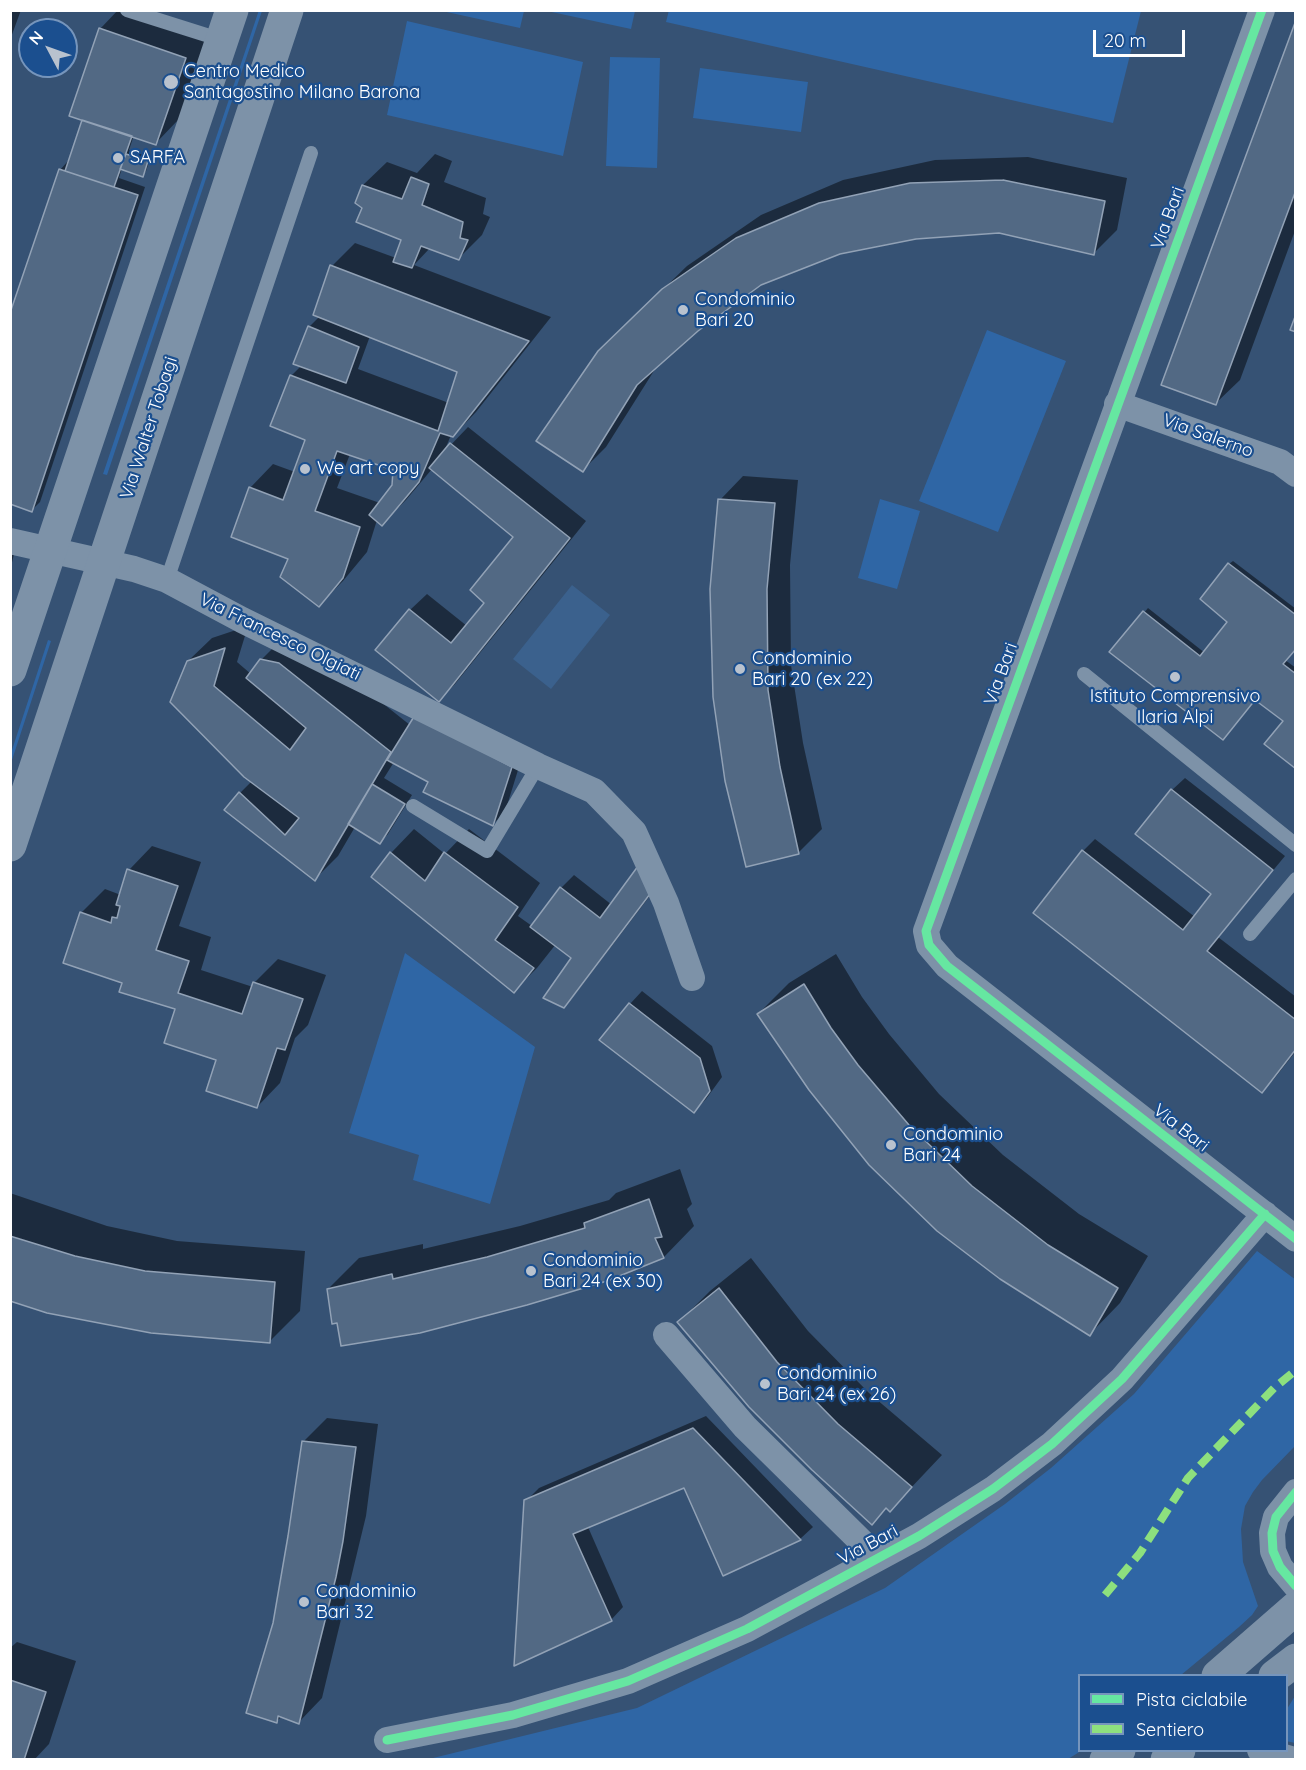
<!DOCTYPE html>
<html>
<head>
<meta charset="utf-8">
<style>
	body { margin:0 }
	#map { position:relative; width:1306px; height:1770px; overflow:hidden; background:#365274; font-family:Quicksand,sans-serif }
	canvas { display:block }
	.frame { position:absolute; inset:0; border:12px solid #fff; pointer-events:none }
	.legend { position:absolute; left:1078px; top:1674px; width:210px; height:78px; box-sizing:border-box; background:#1b4f8f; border:2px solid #7695bc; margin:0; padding:8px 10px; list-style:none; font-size:18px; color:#fff }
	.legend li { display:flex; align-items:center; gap:12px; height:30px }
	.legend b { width:30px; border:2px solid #7695bc }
	.north { position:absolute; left:18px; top:18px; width:60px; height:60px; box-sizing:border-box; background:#1b4f8f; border:2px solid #7695bc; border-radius:50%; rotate:311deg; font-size:16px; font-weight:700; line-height:24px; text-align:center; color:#fff }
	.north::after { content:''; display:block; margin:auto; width:21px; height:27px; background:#b9c2ce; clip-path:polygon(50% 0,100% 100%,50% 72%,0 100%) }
	.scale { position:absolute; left:1093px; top:30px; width:92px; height:27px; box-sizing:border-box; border:3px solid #fff; border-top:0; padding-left:8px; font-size:18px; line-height:21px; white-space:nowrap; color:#fff; -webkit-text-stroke:4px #1b4f8f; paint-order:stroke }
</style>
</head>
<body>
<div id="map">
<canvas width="1306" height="1770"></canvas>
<div class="frame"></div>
<ul class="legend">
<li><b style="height:8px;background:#66e7a1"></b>Pista ciclabile</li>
<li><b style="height:8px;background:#8de07e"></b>Sentiero</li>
</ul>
<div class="north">N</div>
<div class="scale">20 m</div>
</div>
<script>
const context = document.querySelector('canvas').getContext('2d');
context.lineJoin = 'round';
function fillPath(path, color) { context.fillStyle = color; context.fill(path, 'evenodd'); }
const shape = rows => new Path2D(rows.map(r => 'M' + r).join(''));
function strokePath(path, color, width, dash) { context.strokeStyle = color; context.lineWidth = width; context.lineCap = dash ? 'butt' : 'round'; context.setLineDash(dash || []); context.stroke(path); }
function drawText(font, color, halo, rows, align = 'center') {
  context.font = font + ' Quicksand,sans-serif'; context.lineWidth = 4.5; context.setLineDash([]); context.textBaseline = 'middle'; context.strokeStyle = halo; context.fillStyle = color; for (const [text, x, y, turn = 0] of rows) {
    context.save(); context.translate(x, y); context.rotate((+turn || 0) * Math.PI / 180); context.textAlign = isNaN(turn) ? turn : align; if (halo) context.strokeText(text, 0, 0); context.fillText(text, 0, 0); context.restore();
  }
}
fillPath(shape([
	[259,10,262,11,107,475,103,474],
	[669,10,1141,10,1141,11,1113,123,666,22],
	[442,11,524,11,520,28],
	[547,11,635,10,635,11,631,29],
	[407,21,583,62,563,156,387,115],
	[610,57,660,58,657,168,606,166],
	[700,68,808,82,801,132,693,118],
	[987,330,1066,361,998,532,919,501],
	[880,499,920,511,897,589,858,578],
	[48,640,51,641,11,763,11,753],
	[405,953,535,1047,490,1204,413,1180,419,1155,349,1133],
	[1257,1251,1296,1280,1295,1446,1262,1480,1253,1492,1245,1506,1241,1529,1243,1562,1258,1606,1252,1615,1239,1627,1181,1675,1080,1676,1080,1750,1081,1751,1068,1759,429,1759,637,1708,885,1588,1005,1504,1051,1468,1134,1394],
	[1295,1696,1295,1743,1286,1741,1287,1709]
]), '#2f66a5');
fillPath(shape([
	[572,585,610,615,551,689,513,659]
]), '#3b618d');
fillPath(shape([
	[10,10,21,10,10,40],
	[118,10,138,10,208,35,179,119,156,143,134,135,129,150,151,157,146,171,142,175,122,168,119,178,145,187,40,502,32,510,60,170,68,161,84,119,100,29],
	[1296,24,1296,228,1240,380,1216,403],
	[435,154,452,161,444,182,486,198,483,214,490,217,482,235,459,258,430,248,414,265,551,317,476,412,453,436,451,435,444,452,468,427,586,521,455,684,439,700,410,610,427,594,467,626,486,603,515,537,432,469,406,500,382,524,377,520,367,552,343,581,319,605,250,488,273,464,295,472,307,439,291,376,302,365,309,327,320,316,332,266,355,243,396,258,403,239,357,203,363,185,387,162,417,173],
	[370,336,459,371,449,403,358,369],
	[350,454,394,468,394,485,380,503,337,488],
	[1028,157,1127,178,1117,230,1093,254,1000,231,916,238,839,252,760,283,697,330,657,366,606,447,583,470,623,328,687,266,761,215,843,180,935,160],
	[743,476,798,480,790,565,791,665,803,743,822,829,798,853,720,500],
	[10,553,14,554,10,571],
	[1233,561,1296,609,1296,648,1285,660,1296,668,1296,767,1285,721,1256,698,1112,651,1148,608,1205,653,1229,622,1229,564],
	[248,626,237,662,251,674,261,660,285,636,303,640,410,725,523,754,505,812,493,824,430,782,394,762,384,778,412,795,388,834,380,842,355,827,338,856,315,879,240,793,252,781,188,661,212,638],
	[1185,778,1285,856,1218,937,1296,997,1296,1051,1274,1079,1262,1091,1083,851,1095,839,1195,917,1213,894,1172,790],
	[414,829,445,854,469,829,540,883,518,916,532,926,561,888,574,875,612,905,665,876,576,993,564,1006,573,958,556,944,537,968,514,991,391,853],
	[152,846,201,862,179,926,211,937,201,970,253,987,254,983,278,959,326,975,308,1025,295,1038,280,1083,257,1107,177,1008,124,982,81,913,105,889,121,895,129,870],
	[836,954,862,997,889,1034,939,1094,1003,1155,1079,1214,1148,1256,1120,1303,1090,1334,758,1014,789,983],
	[642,991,712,1046,722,1077,706,1099,694,1111,630,1004],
	[680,1169,692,1204,687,1209,694,1226,664,1257,338,1321,328,1289,359,1258,423,1244,423,1249,520,1226,609,1200,616,1193],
	[10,1193,107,1226,177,1241,305,1251,300,1311,269,1342,10,1299],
	[751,1258,808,1331,869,1393,942,1455,890,1510,887,1507,872,1523,679,1322,710,1291],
	[706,1416,813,1527,800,1539,723,1574,684,1486,588,1527,623,1607,611,1620,526,1501,539,1488],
	[327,1418,378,1424,366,1516,322,1698,299,1722,282,1716,276,1722,274,1623,303,1442],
	[17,1642,76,1661,49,1744,34,1760,10,1760,10,1648]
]), '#0007');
const building = shape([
	[1296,20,1296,190,1216,405,1161,385,1296,20],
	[99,28,186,58,156,145,69,116,99,28],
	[82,120,132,136,114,187,65,171,82,120],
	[126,154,148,161,143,177,120,169,126,154],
	[59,169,138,195,32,512,10,504,10,313,59,169],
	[411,177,429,184,422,205,463,222,460,238,468,240,459,260,421,246,412,268,393,262,401,240,356,222,362,208,355,203,362,185,402,199,411,177],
	[1003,180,1105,201,1094,255,999,233,916,239,840,254,761,285,698,331,637,385,583,472,536,441,598,351,662,289,736,238,819,203,910,183,1003,180],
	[330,265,529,341,453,437,440,433,419,482,382,526,369,515,392,485,393,470,337,451,315,511,360,527,343,578,319,607,280,577,288,559,231,537,249,487,283,500,305,440,270,426,290,375,438,431,457,372,313,315,330,265],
	[1296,314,1296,332,1290,330,1296,314],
	[308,326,359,347,346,383,293,364,308,326],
	[450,443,570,538,439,702,375,650,409,609,451,643,484,603,470,590,513,537,429,468,450,443],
	[718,499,775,503,767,589,768,690,780,767,799,854,746,867,725,781,713,697,710,589,718,499],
	[1228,563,1296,615,1296,649,1283,664,1296,674,1296,769,1264,744,1283,721,1255,700,1223,740,1109,652,1143,611,1200,656,1227,622,1200,599,1228,563],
	[225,648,214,686,290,750,306,728,246,678,260,659,279,663,391,752,315,881,224,810,239,792,285,835,299,818,244,777,170,702,187,661,225,648],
	[415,715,512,767,493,826,423,792,428,782,387,760,415,715],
	[372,784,405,804,380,844,348,824,372,784],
	[1171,789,1273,870,1207,951,1296,1020,1296,1049,1262,1093,1033,913,1082,850,1183,930,1211,894,1135,834,1171,789],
	[390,852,425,881,444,852,518,907,495,940,534,968,514,993,371,877,390,852],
	[641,862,653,890,564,1008,543,998,571,958,530,927,560,887,600,918,641,862],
	[127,869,178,886,156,950,189,961,178,993,242,1014,253,982,303,999,285,1050,277,1048,257,1108,206,1091,216,1060,164,1043,175,1009,119,992,122,983,63,963,80,912,111,923,112,917,117,918,120,906,116,905,127,869],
	[804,984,831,1028,858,1065,909,1125,972,1186,1048,1245,1118,1288,1090,1336,1000,1279,937,1231,869,1165,809,1090,757,1014,804,984],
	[629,1003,700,1058,710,1091,694,1113,599,1040,629,1003],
	[649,1199,662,1237,655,1238,664,1258,607,1281,527,1305,420,1333,341,1346,337,1323,332,1324,327,1289,392,1274,393,1279,487,1257,585,1228,584,1223,649,1199],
	[10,1236,75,1256,145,1271,275,1282,270,1343,151,1333,47,1313,10,1301,10,1236],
	[719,1288,777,1362,838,1424,912,1487,890,1512,886,1508,872,1525,812,1470,749,1407,677,1322,719,1288],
	[693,1428,801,1540,723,1576,684,1488,573,1534,612,1621,514,1666,524,1500,693,1428],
	[302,1441,356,1447,343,1541,336,1577,299,1724,278,1716,277,1723,246,1713,273,1623,288,1536,302,1441],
	[10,1680,46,1692,24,1760,10,1760,10,1680]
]);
fillPath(building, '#526984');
strokePath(building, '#92a2b6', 1.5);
strokePath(shape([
	[127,10,222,40],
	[167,580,311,153],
	[1084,674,1296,845],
	[413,806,487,851,538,766],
	[1250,934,1296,879]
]), '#7d92a8', 14);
strokePath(shape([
	[1262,10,926,931,929,945,947,966,1296,1239],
	[1117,404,1280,462,1296,474],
	[10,541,134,569,167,580,242,620,538,766,594,791,634,832,666,903,692,978],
	[666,1335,745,1427,878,1558],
	[1296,1492,1276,1517,1272,1533,1273,1551,1280,1567,1296,1586],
	[387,1740,513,1715,628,1681,747,1629,919,1536,993,1489,1052,1444,1122,1379,1265,1214],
	[1260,1750,1294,1760]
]), '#7d92a8', 26);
strokePath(shape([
	[10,670,232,10],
	[10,845,287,10],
	[1218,1676,1296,1608],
	[1275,1676,1296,1660],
	[1106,1760,1119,1750],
	[1167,1760,1179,1750]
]), '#7d92a8', 33);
strokePath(shape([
	[1105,1595,1140,1553,1188,1478,1274,1388,1296,1370]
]), '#8de07e', 8, [15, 8]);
strokePath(shape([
	[1262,10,926,931,929,945,947,966,1296,1239],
	[1296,1492,1276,1517,1272,1533,1273,1551,1280,1567,1296,1586],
	[387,1740,513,1715,628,1681,747,1629,919,1536,993,1489,1052,1444,1122,1379,1265,1214]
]), '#66e7a1', 9);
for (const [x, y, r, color] of [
	[171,82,8,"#b9c2ce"],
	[118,158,6,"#b9c2ce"],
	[683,310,6,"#b9c2ce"],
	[305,469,6,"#b9c2ce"],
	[740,669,6,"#b9c2ce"],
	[1175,677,6,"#b9c2ce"],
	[891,1145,6,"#b9c2ce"],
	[531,1271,6,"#b9c2ce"],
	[765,1384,6,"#b9c2ce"],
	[304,1602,6,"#b9c2ce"]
]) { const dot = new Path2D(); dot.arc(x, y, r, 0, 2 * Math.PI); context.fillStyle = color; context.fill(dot); strokePath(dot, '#1b4f8f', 2); }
drawText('18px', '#fff', '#1b4f8f', [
	["Centro Medico",184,72],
	["Santagostino Milano Barona",184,93],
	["SARFA",130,158],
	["Condominio",695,300],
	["Bari 20",695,321],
	["We art copy",317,469],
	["Condominio",752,659],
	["Bari 20 (ex 22)",752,680],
	["Istituto Comprensivo",1175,697,"center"],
	["Ilaria Alpi",1175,718,"center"],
	["Condominio",903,1135],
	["Bari 24",903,1156],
	["Condominio",543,1261],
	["Bari 24 (ex 30)",543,1282],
	["Condominio",777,1374],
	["Bari 24 (ex 26)",777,1395],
	["Condominio",316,1592],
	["Bari 32",316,1613]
], 'left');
drawText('18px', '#fff', '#1b4f8f', [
	["Via Bari",1168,218,-70],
	["Via Walter Tobagi",149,428,-72],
	["Via Salerno",1208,436,20],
	["Via Francesco Olgiati",280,637,26],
	["Via Bari",1001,674,-70],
	["Via Bari",1181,1128,38],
	["Via Bari",868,1545,-28]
]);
</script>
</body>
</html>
